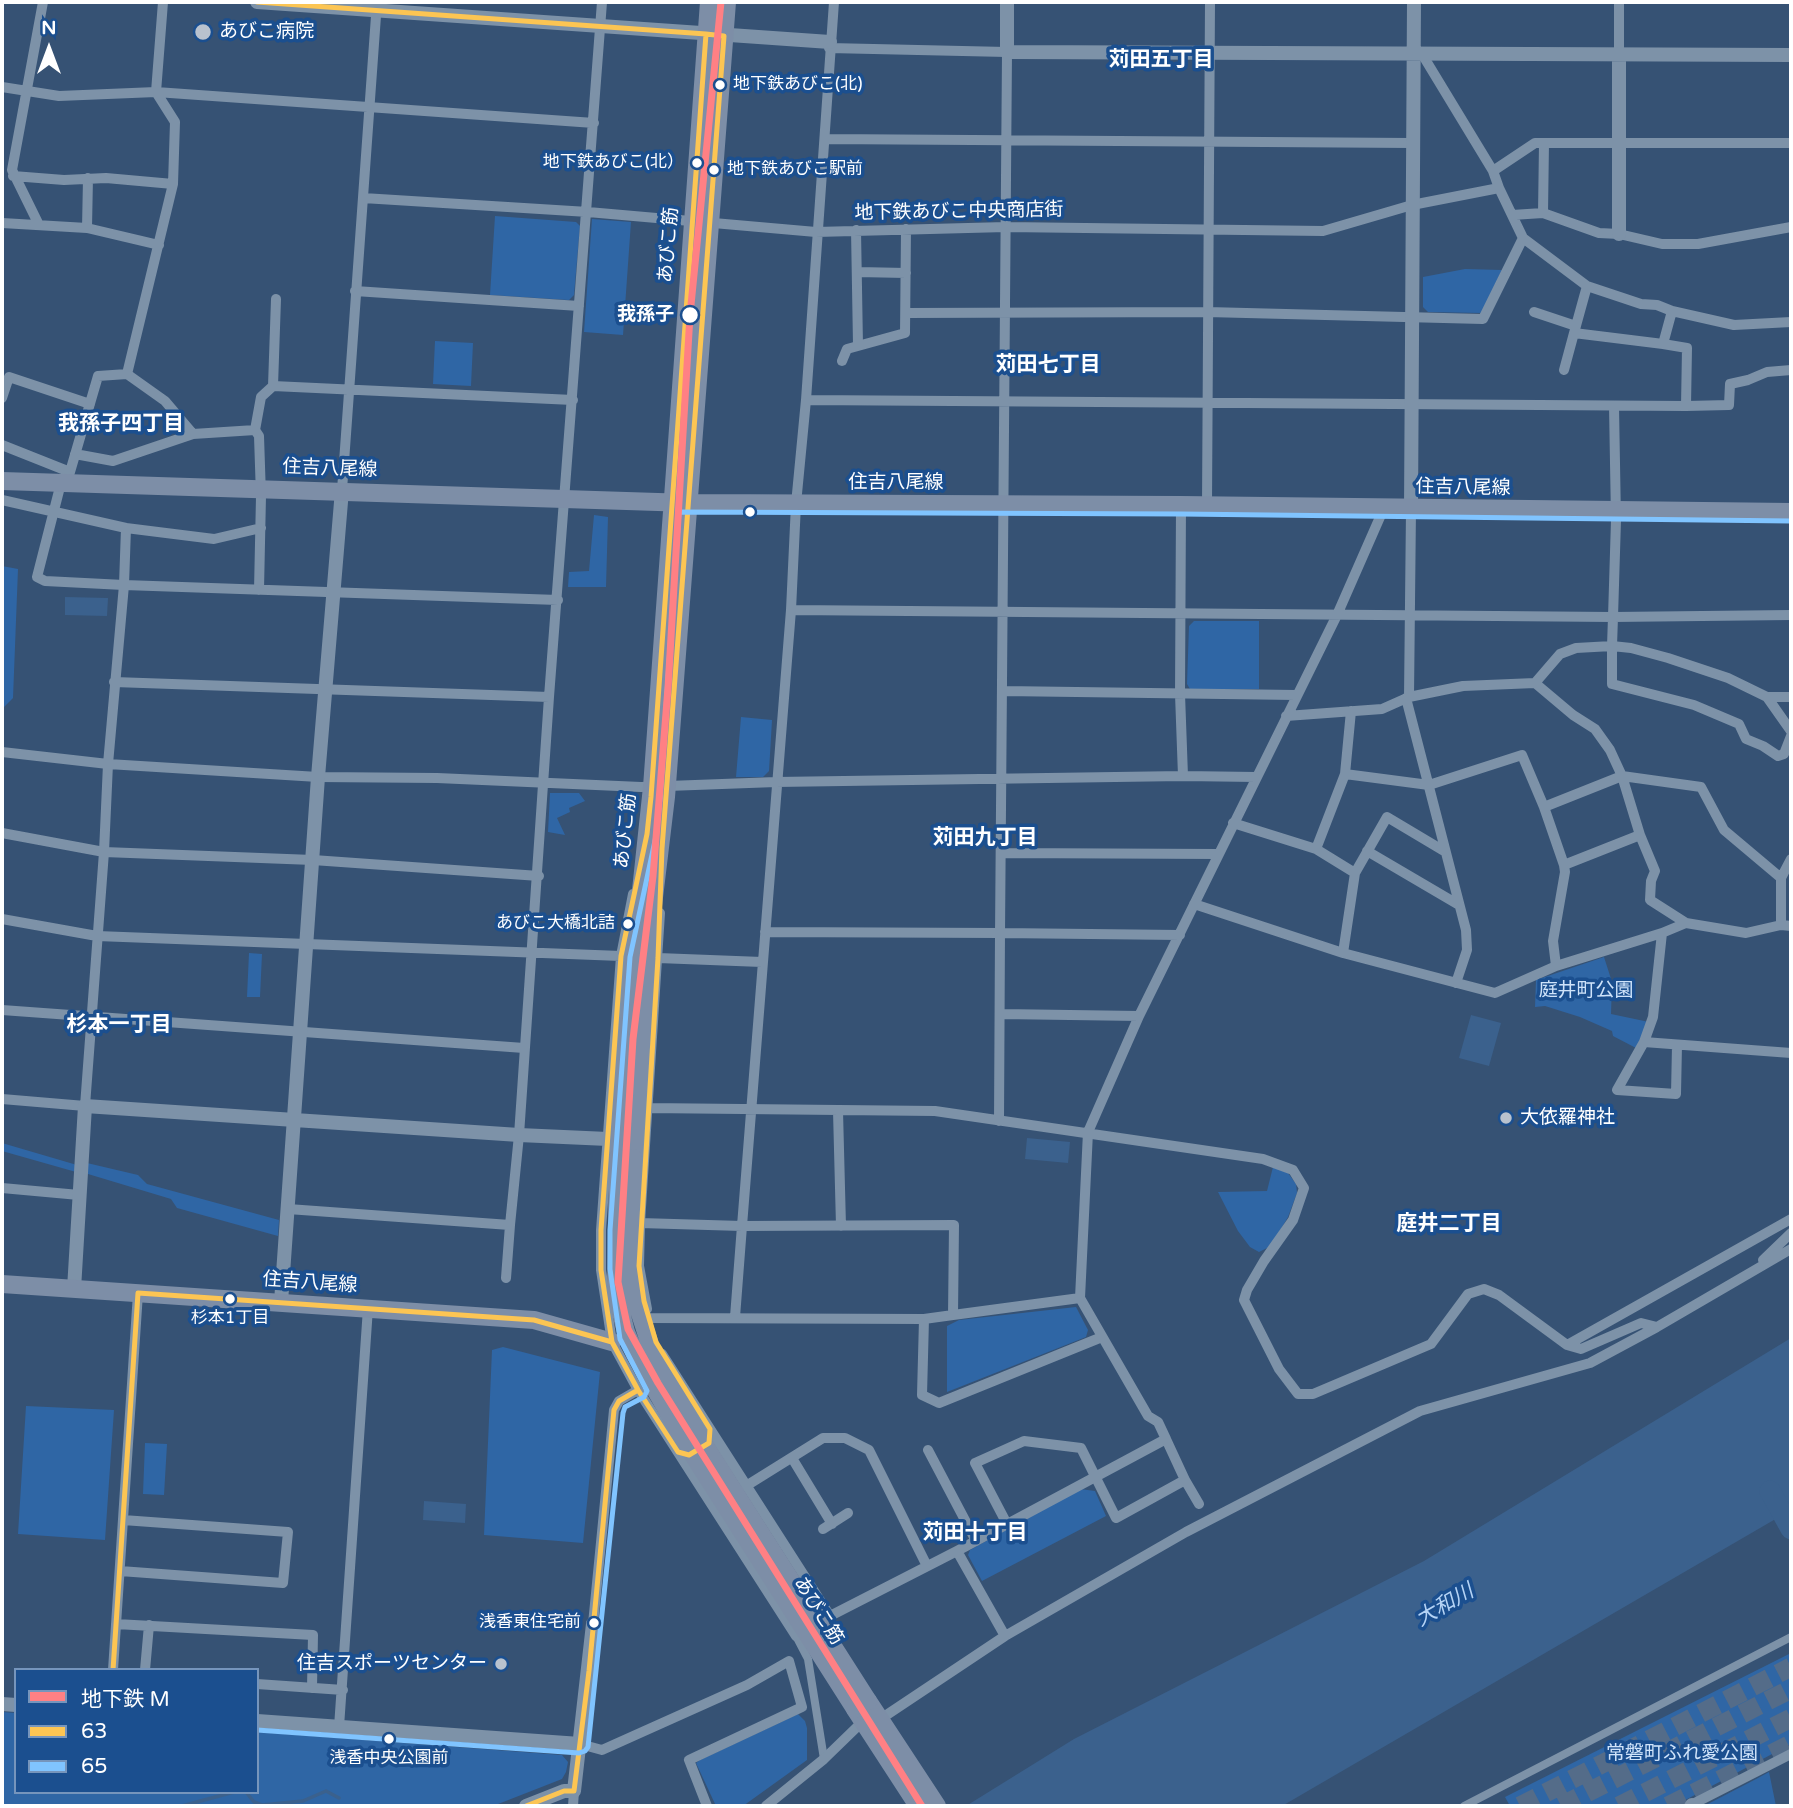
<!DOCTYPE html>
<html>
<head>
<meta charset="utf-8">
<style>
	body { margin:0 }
	#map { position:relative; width:1793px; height:1808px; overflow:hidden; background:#365274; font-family:"Varela Round","Noto Sans JP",sans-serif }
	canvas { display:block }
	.frame { position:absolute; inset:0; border:4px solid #fff; pointer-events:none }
	.legend { position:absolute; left:14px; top:1668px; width:245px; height:126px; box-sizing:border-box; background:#1b4f8f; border:2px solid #7695bc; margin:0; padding:9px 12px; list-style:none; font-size:21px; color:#fff }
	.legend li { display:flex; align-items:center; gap:14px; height:35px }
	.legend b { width:35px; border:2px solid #7695bc }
	.north { position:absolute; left:14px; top:14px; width:70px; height:70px; -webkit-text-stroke:5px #1b4f8f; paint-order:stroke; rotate:0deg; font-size:19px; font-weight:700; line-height:28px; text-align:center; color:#fff }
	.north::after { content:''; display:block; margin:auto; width:24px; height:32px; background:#fff; clip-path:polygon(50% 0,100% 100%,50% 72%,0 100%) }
</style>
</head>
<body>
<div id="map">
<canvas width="1793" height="1808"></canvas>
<div class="frame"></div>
<ul class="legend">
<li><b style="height:9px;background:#ff8084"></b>地下鉄 M</li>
<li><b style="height:9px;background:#fcc553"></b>63</li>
<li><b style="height:9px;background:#80c4ff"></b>65</li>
</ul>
<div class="north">N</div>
</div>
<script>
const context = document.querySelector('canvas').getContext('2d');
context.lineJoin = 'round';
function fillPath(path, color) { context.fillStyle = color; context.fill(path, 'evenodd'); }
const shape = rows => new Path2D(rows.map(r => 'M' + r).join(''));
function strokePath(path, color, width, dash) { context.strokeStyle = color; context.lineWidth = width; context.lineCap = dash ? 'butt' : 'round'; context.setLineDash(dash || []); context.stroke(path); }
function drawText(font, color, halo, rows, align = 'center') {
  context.font = font + ' "Varela Round","Noto Sans JP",sans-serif'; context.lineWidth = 7; context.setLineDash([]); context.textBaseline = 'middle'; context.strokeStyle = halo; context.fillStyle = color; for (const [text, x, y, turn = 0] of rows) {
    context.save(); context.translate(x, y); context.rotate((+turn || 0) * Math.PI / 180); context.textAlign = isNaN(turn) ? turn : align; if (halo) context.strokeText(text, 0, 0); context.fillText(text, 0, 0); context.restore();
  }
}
fillPath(shape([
	[495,216,576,222,580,226,574,295,569,300,490,295],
	[592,219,631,222,623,335,584,332],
	[1465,269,1502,270,1482,313,1428,312,1423,307,1423,277],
	[435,341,473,343,471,386,433,384],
	[594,515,608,517,606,587,568,587,569,572,589,571],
	[2,566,18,569,13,698,4,707,2,706],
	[1194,621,1259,621,1259,689,1190,689,1187,684,1189,626],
	[741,717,772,720,769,771,763,777,736,777],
	[550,793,579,793,585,801,569,808,570,812,557,818,565,835,548,832],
	[249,953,262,954,260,997,247,997],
	[1604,957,1612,982,1611,1014,1649,1022,1636,1048,1613,1036,1612,1031,1580,1017,1545,1006,1535,1007,1536,980],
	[2,1143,77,1165,76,1172,2,1151],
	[87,1163,138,1175,147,1184,279,1220,278,1236,177,1208,171,1199,88,1174],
	[1273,1167,1288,1173,1296,1184,1297,1193,1288,1217,1271,1246,1259,1252,1250,1247,1238,1231,1218,1192,1267,1191],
	[1076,1307,1088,1330,1086,1337,947,1392,947,1326,959,1320],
	[503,1347,600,1372,583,1543,484,1535,492,1350],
	[26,1406,114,1410,105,1540,18,1534],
	[145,1443,167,1444,164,1495,143,1494],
	[1080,1489,1095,1491,1106,1516,982,1581,968,1555,970,1550],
	[1791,1653,1791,1744,1674,1806,1510,1806,1505,1797],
	[2,1712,16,1713,16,1792,257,1792,257,1732,562,1755,568,1762,566,1772,562,1779,493,1806,2,1806],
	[798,1714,805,1721,807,1728,807,1760,743,1806,716,1806,696,1763,700,1760],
	[1769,1772,1776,1806,1704,1806,1758,1778]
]), '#2f66a5');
fillPath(shape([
	[65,597,108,598,107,616,65,615],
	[1471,1015,1501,1023,1489,1066,1459,1058],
	[1027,1138,1070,1142,1068,1163,1025,1159],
	[1791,1338,1791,1510,1282,1806,966,1806,1074,1739,1424,1561],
	[424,1501,466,1504,465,1523,423,1520]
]), '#3b618d');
strokePath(shape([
	[246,1792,254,1802,262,1805,303,1801,326,1791,339,1798],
	[182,1806,234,1792]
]), '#3b618d', 3.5);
strokePath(shape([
	[1770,1491,1791,1529]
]), '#3b618d', 21);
strokePath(shape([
	[1520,1806,1791,1667],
	[1561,1806,1791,1689],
	[1619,1806,1791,1718],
	[1668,1806,1791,1744]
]), '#546c89', 19, [19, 10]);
strokePath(shape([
	[796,1636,808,1659,824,1759],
	[1464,1806,1791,1637]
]), '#7d92a8', 8);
strokePath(shape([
	[163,2,156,92,175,122,173,184,127,374,98,376,70,472,61,483,37,577,45,581,124,585,126,528,214,539,261,528],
	[1619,2,1619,54],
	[1422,54,1493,171],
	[2,87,59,96,156,92,594,123],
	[825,139,1412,143],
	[13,176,64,180,106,178,173,184],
	[1499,188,1493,171,1535,143,1791,143],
	[363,198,588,212,816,232,1006,227,1323,231,1412,205,1499,188,1523,238,1587,286,1574,333,1663,344,1672,311],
	[1543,213,1544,143],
	[1512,215,1543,213,1599,233,1619,234,1662,244,1698,244,1791,227],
	[2,223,87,228,159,245],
	[39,225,12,170,43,2],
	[87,228,88,178],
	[856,230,858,345],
	[858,272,906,273],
	[1587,286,1641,304,1657,305,1672,311,1734,325,1791,322],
	[355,291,579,306],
	[276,299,273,386,573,400],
	[1534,312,1576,326],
	[906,313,1207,312,1483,319,1523,238],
	[1663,344,1687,348,1686,406,1729,405,1730,384,1748,380,1767,372,1791,370],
	[842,361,847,349,905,333,906,229],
	[1564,370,1574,333],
	[127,374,165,401,193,434],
	[2,398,9,377,90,404],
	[806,400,1686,406],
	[255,430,259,436,261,496,259,590],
	[2,445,70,472],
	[75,454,113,461,193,434,255,430,261,397,273,386],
	[342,490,377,2],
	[2,500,126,528],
	[1181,505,1180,694,1183,776],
	[1207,506,1210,2],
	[791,610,1613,617,1616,520,1614,406],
	[114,682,549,697],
	[1535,683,1573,715,1595,729,1610,750,1622,776,1640,835,1655,871,1651,881,1650,900,1686,923],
	[1003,691,1296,695],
	[1409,697,1411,509],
	[1767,697,1791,731],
	[1791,697,1767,697,1728,678,1668,658,1631,648,1612,646,1612,684,1694,705,1739,724,1746,739,1763,746,1778,756,1784,754,1791,736],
	[1406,698,1466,930,1467,950,1456,983],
	[1286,716,1382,709,1409,697,1463,686,1535,683,1560,654,1576,648,1612,646,1613,617,1791,615],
	[2,752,108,764,318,777,437,778,641,787,776,782,1183,776,1256,777],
	[1345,774,1429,785,1522,755,1544,807,1564,865,1565,872,1553,941,1556,966],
	[1544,807,1622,776,1701,787,1724,830,1781,878],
	[1233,823,1316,849,1355,873,1343,953],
	[2,833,104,852,313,860,539,876],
	[1316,849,1345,774,1351,711],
	[1367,851,1459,905],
	[1001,853,1218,854],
	[1564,865,1640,835],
	[1355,873,1387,817,1444,851],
	[633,894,621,956,601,1230,601,1270,612,1342,638,1390,796,1636,830,1616,957,1551,1166,1439,1158,1422,1148,1416,1080,1298,953,1315,954,1225,742,1226,735,1317],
	[1194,904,1343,953,1495,993,1556,966,1662,933,1686,923,1746,933,1781,925,1791,926],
	[2,919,97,936,621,956],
	[1781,925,1781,878,1791,859],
	[765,932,1000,933,1007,52,829,48],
	[1662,933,1653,1017,1644,1042,1617,1090,1676,1094,1677,1045],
	[658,958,762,962],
	[2,1010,524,1048],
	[1001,1014,1139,1016],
	[1644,1042,1791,1053],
	[2,1099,85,1106,104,852,108,764,124,585,558,600],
	[647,1108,935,1111,1263,1159,1293,1170,1304,1188,1293,1220,1264,1261,1247,1290,1244,1300,1279,1369,1298,1394,1313,1394,1431,1344,1468,1294,1484,1289,1499,1295,1567,1345,1791,1219],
	[838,1111,841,1226],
	[999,1121,1000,933,1180,935],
	[2,1188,79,1195],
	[288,1209,510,1225,519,1135,549,697,602,2],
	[640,1223,742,1226,791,610,796,504,806,400,834,2],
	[1763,1260,1791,1233],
	[506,1278,510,1225],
	[1080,1298,1088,1132,1139,1016,1337,615,1384,508],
	[647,1309,639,1266,640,1223,660,913],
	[649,1318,924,1319,953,1315],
	[924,1319,922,1395,939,1403,1102,1337],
	[1567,1345,1581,1349,1641,1323,1657,1327],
	[662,1354,830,1616],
	[928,1450,976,1541],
	[792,1458,832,1524],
	[1185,1480,1199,1504],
	[746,1486,823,1438,845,1438,869,1450,927,1566],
	[1007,1524,975,1463,1024,1441,1081,1448,1116,1518,1185,1480,1166,1439],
	[823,1529,848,1513],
	[957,1551,1005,1636],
	[120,1571,283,1583,288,1532,123,1520],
	[116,1624,313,1635,312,1688],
	[593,1624,614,1410,619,1401,638,1390],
	[113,1670,138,1293],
	[145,1670,149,1625],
	[257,1684,343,1690],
	[339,1727,368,1308],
	[580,1744,602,1750,747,1685,789,1661,802,1707,689,1760,707,1806],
	[573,1806,574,1791],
	[766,1806,824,1759,857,1727,888,1714,1005,1636,1186,1532,1420,1411,1590,1363,1657,1327,1791,1249],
	[1689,1806,1791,1754]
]), '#7d92a8', 10);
strokePath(shape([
	[257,2,830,42],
	[1007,2,1007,52,1791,55],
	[1619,234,1619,54],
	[1411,509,1414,2],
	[74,1289,85,1106,519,1135,608,1139],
	[281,1302,318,777,342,490],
	[2,1704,16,1705],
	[257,1721,580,1744],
	[1692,1805,1692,1806],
	[526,1806,564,1791,574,1791,593,1624]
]), '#7d92a8', 14);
strokePath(shape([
	[2,481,689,503,1181,505,1791,512],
	[618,1158,634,956,652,787,709,2],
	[633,1158,647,956,666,797,727,2],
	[2,1284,534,1320,612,1342],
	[868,1701,937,1806],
	[855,1709,918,1806]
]), '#7d8ea7', 18);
strokePath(shape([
	[618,1158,616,1293,626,1332,635,1354,688,1447,855,1709],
	[633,1158,629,1247,633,1292,654,1357,702,1441,868,1701]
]), '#7d8ea7', 18);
strokePath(shape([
	[257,2,706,34],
	[706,34,724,36,662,848,658,958,639,1266,644,1301,656,1342,710,1429,709,1443,689,1455,678,1452,638,1390,612,1342,601,1270,601,1230,621,956,647,834,651,797,706,34],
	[113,1670,138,1293,534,1320,612,1342],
	[526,1806,564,1791,574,1791,589,1671,614,1410,619,1401,638,1390]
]), '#fcc553', 5);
strokePath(shape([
	[257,1730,579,1753,585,1751,588,1747,623,1413,625,1407,644,1397,647,1391,620,1339,610,1269,610,1230,630,957,656,836,660,798,679,512,1181,514,1791,521]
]), '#80c4ff', 5);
strokePath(shape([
	[721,2,690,315,668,688,653,876,633,1039,618,1282,628,1329,658,1383,922,1806]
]), '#ff8084', 7);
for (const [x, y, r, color] of [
	[203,32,9,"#b9c2ce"],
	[720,85,6,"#fff"],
	[697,163,6,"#fff"],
	[714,170,6,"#fff"],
	[690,315,9,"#fff"],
	[750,512,6,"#fff"],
	[628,924,6,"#fff"],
	[1506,1118,7,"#b9c2ce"],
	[230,1299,6,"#fff"],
	[594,1623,6,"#fff"],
	[501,1664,7,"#b9c2ce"],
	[389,1739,6,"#fff"]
]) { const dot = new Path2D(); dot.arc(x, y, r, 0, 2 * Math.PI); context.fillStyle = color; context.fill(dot); strokePath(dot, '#1b4f8f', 2.5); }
drawText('17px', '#fff', '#1b4f8f', [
	["地下鉄あびこ(北)",733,85,"left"],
	["地下鉄あびこ(北）",684,163],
	["地下鉄あびこ駅前",727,170,"left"],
	["あびこ大橋北詰",615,924],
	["杉本1丁目",230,1319,"center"],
	["浅香東住宅前",581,1623],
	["浅香中央公園前",389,1759,"center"]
], 'right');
drawText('19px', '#fff', '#1b4f8f', [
	["あびこ病院",219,32],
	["大依羅神社",1520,1118],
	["住吉スポーツセンター",487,1664,"right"]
], 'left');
drawText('19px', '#fff', '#1b4f8f', [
	["地下鉄あびこ中央商店街",959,212,-1],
	["あびこ筋",669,245,-85],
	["住吉八尾線",330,469,2],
	["住吉八尾線",896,483],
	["住吉八尾線",1463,488,1],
	["あびこ筋",626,831,-84],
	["住吉八尾線",310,1283,4],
	["あびこ筋",818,1611,58]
]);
drawText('bold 19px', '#fff', '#1b4f8f', [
	["我孫子",674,315]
], 'right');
drawText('19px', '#cfe3fa', '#1b4f8f', [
	["庭井町公園",1586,991],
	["常磐町ふれ愛公園",1682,1754]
]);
drawText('bold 21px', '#fff', '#1b4f8f', [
	["苅田五丁目",1161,60],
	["苅田七丁目",1048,365],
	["我孫子四丁目",121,424],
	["苅田九丁目",985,838],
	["杉本一丁目",119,1025],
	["庭井二丁目",1449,1224],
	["苅田十丁目",975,1533]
]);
drawText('italic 21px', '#b5d3f5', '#1b4f8f', [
	["大和川",1445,1606,-30]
]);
</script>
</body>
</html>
